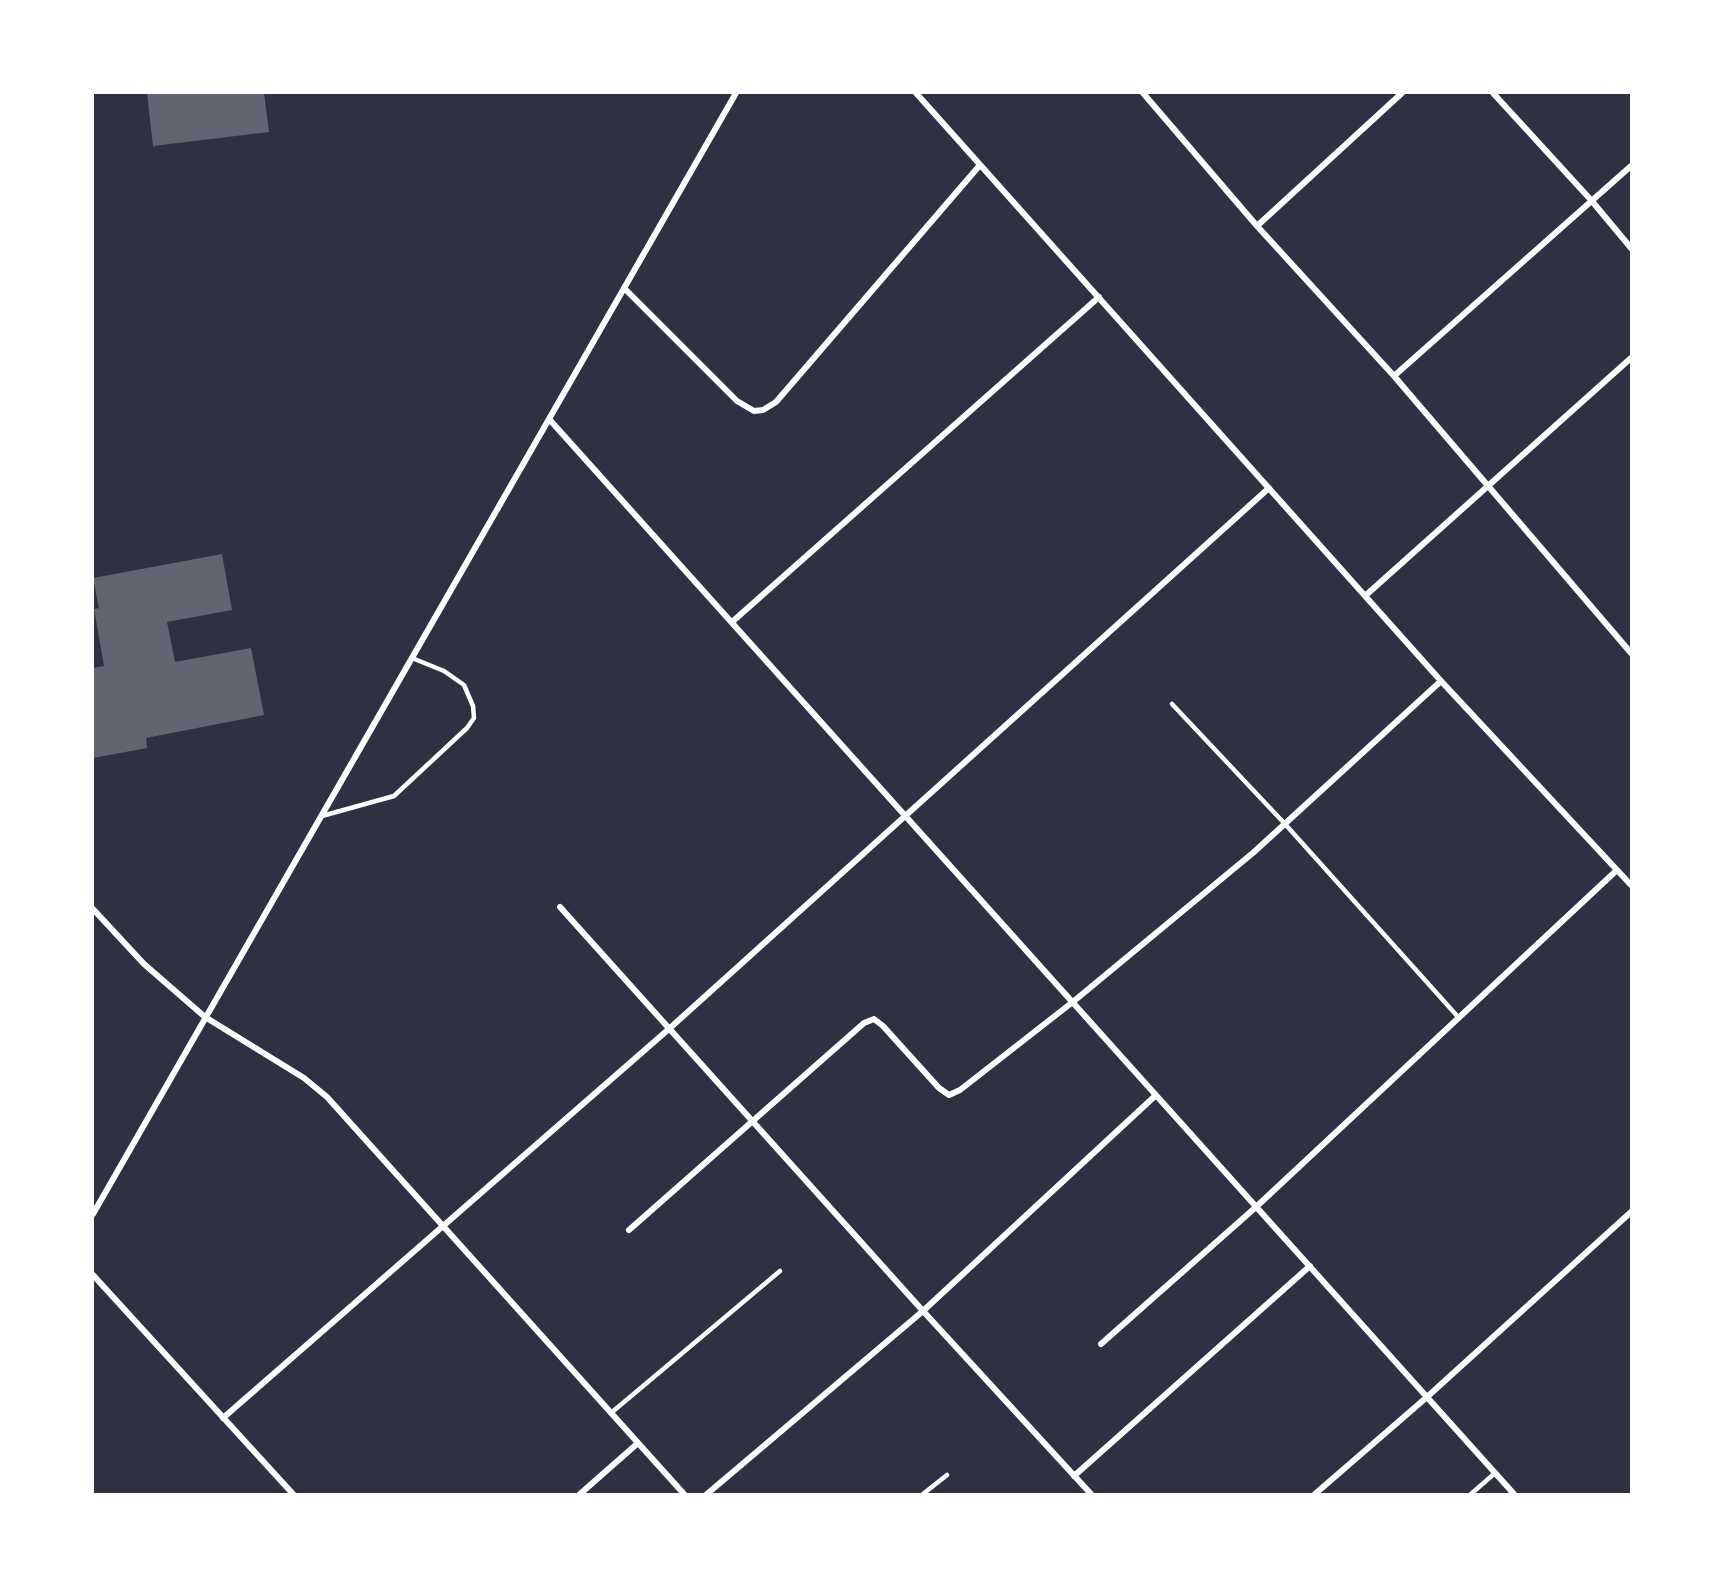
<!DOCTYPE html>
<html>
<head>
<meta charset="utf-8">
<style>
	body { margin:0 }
	#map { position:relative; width:1724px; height:1587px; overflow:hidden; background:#2d3142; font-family:Manrope,sans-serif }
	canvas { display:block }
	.frame { position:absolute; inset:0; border:94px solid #fff; pointer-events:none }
</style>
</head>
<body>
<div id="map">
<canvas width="1724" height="1587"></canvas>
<div class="frame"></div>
</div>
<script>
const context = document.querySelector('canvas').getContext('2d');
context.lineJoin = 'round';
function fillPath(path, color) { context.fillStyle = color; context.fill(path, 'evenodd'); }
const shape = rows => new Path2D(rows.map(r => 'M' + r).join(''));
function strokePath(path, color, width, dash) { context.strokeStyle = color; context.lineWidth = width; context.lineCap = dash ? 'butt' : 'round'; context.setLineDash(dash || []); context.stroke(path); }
fillPath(shape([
	[147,93,264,93,269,132,153,146],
	[222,554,232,610,167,622,175,662,251,648,264,715,146,738,147,748,93,758,93,668,104,666,94,609,99,608,93,578]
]), '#626471');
strokePath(shape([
	[1172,704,1285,824,1459,1018],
	[322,816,394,796,467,728,474,718,473,706,464,685,444,671,412,658],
	[611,1413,780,1271],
	[923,1494,947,1475],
	[1471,1494,1495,1473]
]), '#fff', 4.5);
strokePath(shape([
	[916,93,1441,681,1631,885],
	[1143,93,1257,226,1394,376,1631,653],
	[1493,93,1591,200,1631,248],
	[1257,226,1402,93],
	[624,288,737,401,754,411,763,410,776,402,980,165],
	[1394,376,1631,166],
	[549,419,1514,1494],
	[1365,596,1631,358],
	[732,622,1099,297],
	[560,907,923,1311,1091,1494],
	[93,909,144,964,205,1017,304,1078,327,1097,684,1494],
	[93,1214,736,93],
	[629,1230,864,1023,874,1019,883,1026,939,1088,949,1095,960,1090,1074,1001,1254,852,1441,681],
	[93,1275,293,1494],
	[1101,1344,1256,1207,1617,870],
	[223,1418,670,1028,1269,488],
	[1074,1476,1310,1266],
	[580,1494,638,1443],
	[707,1494,923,1311,1155,1096],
	[1315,1494,1427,1397,1631,1212]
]), '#fff', 6);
</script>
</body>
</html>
